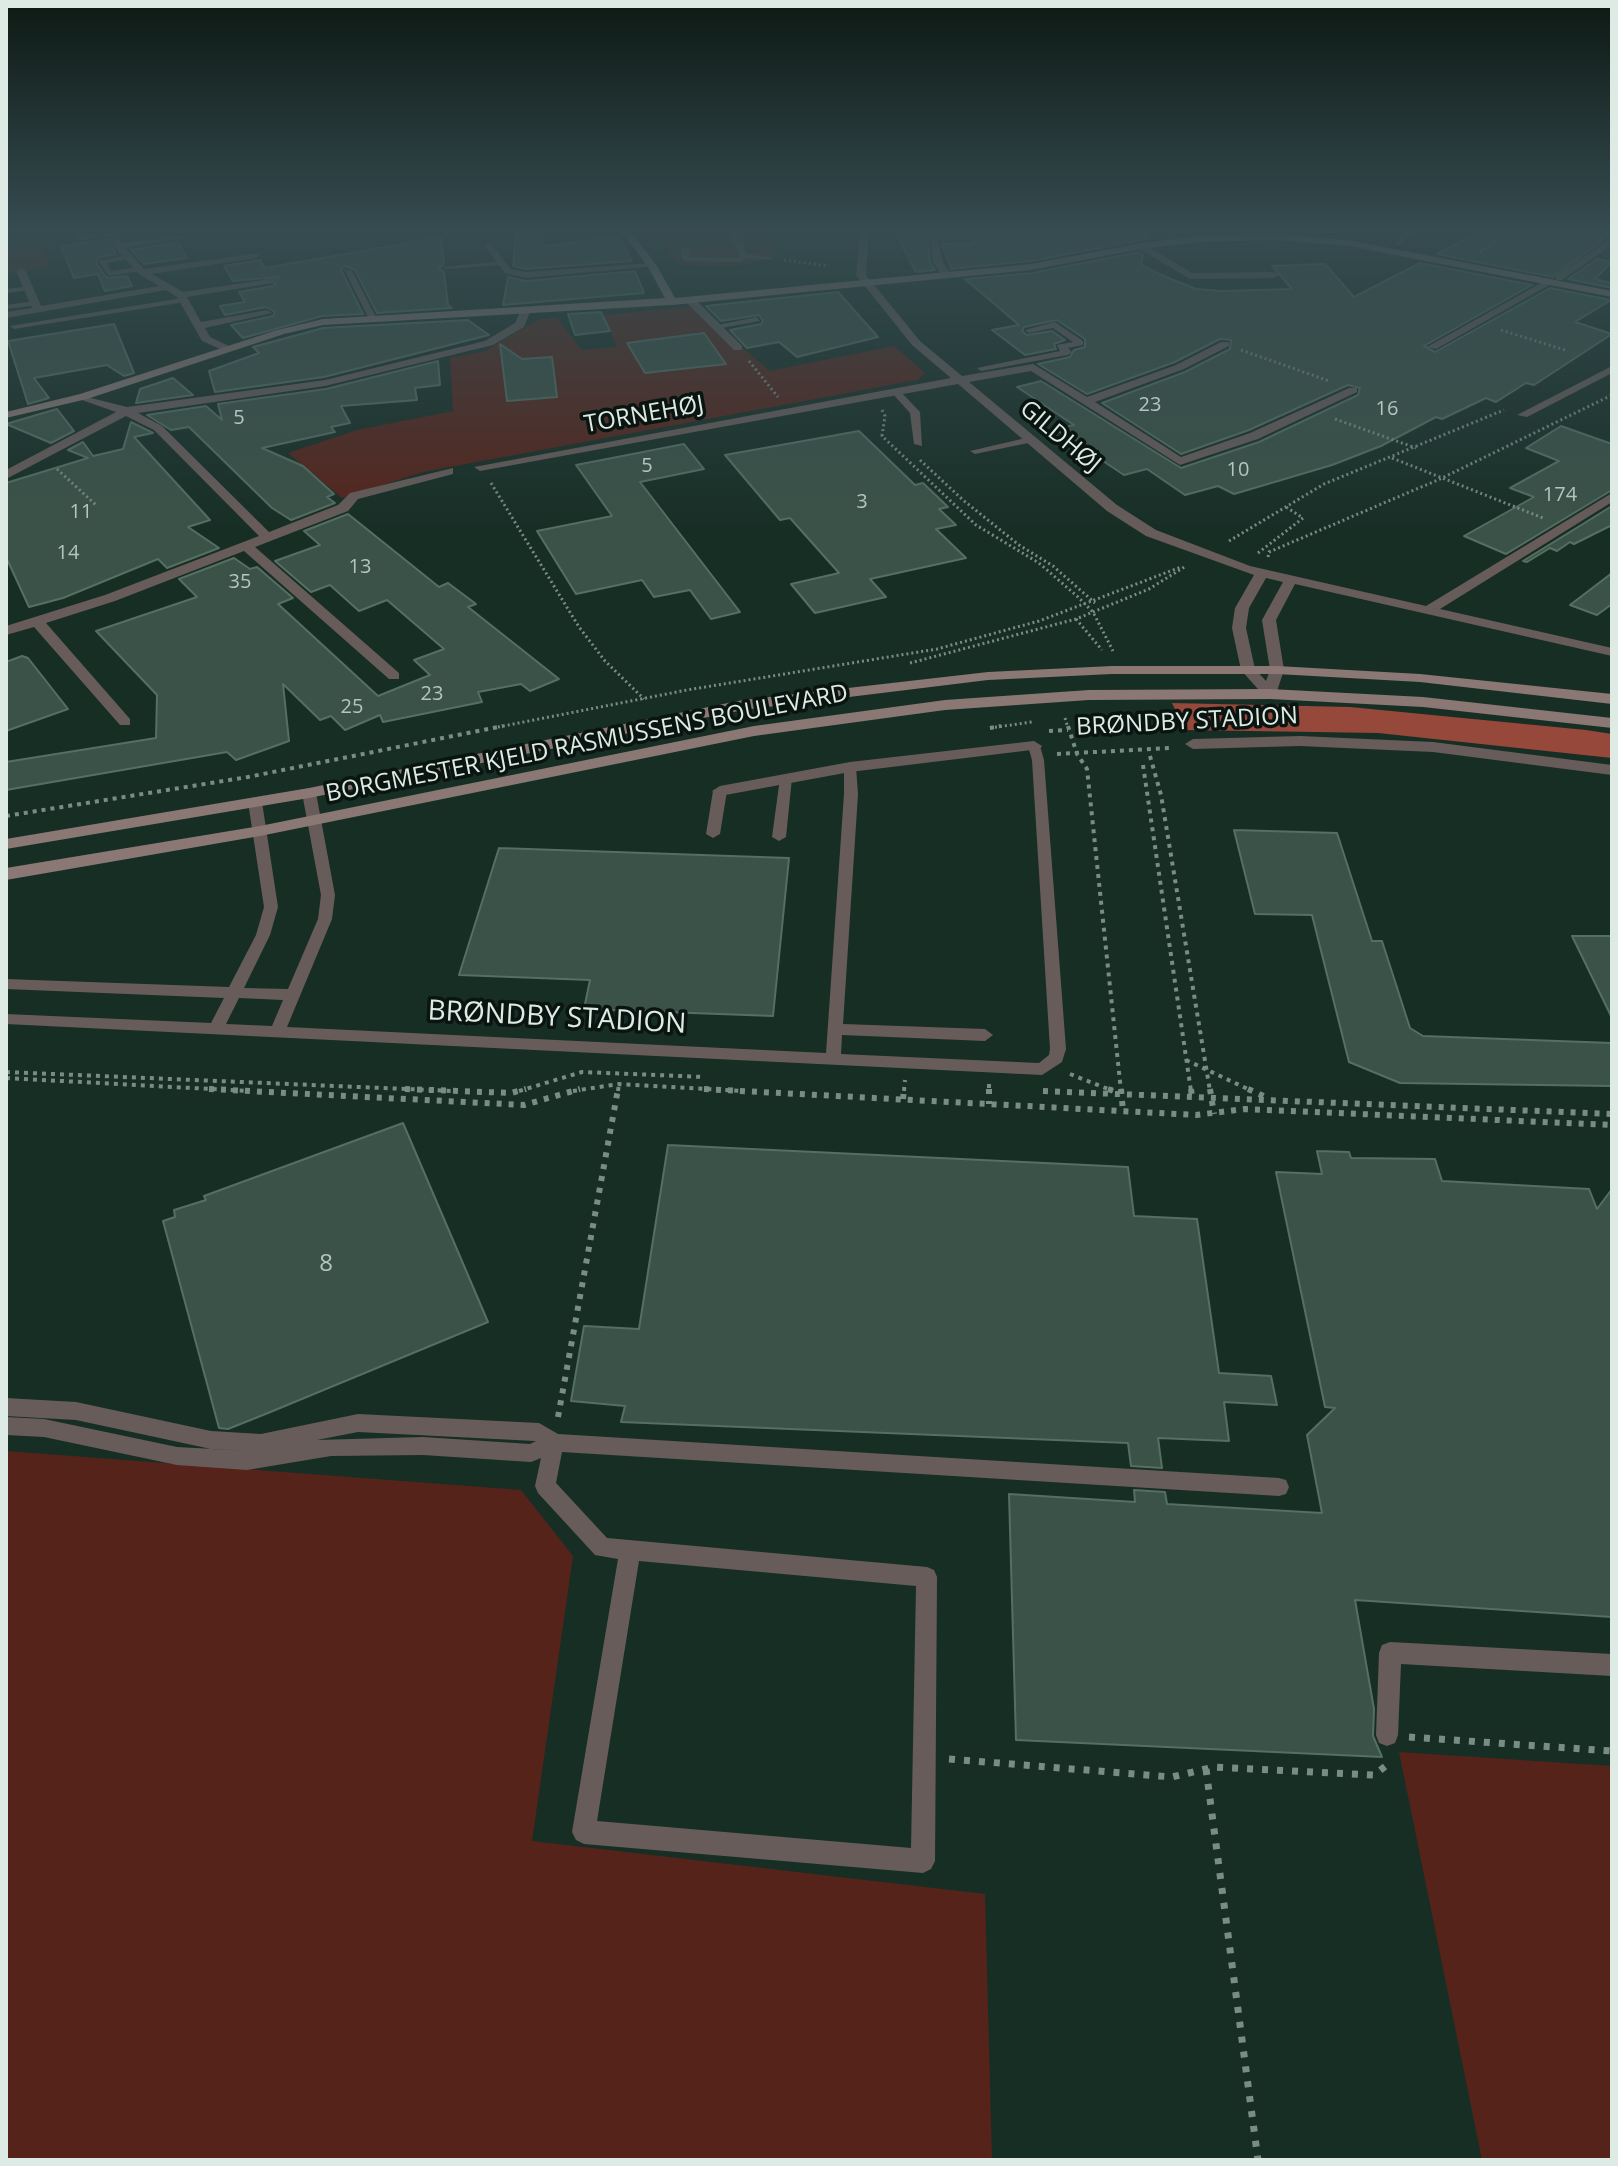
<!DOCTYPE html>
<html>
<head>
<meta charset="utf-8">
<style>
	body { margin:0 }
	#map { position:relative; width:1618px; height:2166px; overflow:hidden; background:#172e25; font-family:"Open Sans",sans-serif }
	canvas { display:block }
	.frame { position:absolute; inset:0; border:8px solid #ddebe4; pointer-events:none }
</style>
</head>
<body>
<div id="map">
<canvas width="1618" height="2166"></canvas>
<div class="frame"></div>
</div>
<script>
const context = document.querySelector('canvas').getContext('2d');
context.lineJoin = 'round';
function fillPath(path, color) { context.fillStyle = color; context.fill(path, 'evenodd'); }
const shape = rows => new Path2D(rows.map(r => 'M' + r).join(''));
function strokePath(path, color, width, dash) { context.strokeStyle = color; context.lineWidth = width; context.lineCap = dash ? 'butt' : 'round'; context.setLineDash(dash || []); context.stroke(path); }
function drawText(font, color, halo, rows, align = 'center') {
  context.font = font + ' "Open Sans",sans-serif'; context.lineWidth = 7; context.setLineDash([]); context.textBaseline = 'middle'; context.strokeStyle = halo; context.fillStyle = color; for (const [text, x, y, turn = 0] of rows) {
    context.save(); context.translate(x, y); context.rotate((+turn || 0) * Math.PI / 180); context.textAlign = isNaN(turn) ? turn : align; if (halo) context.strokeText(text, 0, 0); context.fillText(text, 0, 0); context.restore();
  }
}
fillPath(shape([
	[640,232,756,232,772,242,780,253,759,262,733,266,682,265,667,254,663,240,648,240],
	[6,237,12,251,43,247,51,267,6,274],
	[693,306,770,371,894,346,925,373,917,380,423,472,342,498,288,453,357,430,453,411,450,358,485,351,539,319,557,318,582,350,617,347,604,315],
	[6,1451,521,1490,573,1556,532,1841,985,1894,992,2160,6,2160],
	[1399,1752,1612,1766,1612,2160,1482,2160]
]), '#56231a');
fillPath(shape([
	[1172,703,1350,707,1586,730,1612,734,1612,758,1378,733,1185,730]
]), '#96483b');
const building = shape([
	[516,232,542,232,542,246,619,237,632,261,526,269,513,266,516,232],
	[895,232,1149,232,1147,239,1031,261,951,269,942,244,973,243,979,234,930,233,927,236,930,262,935,270,916,272,895,232],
	[1480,232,1608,232,1600,243,1553,277,1437,254,1480,232],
	[441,237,444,264,439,268,444,272,448,305,452,308,377,313,355,270,345,266,341,270,363,314,322,316,243,338,231,325,273,316,275,312,266,307,225,315,220,306,245,302,239,292,273,286,279,277,233,281,224,266,260,260,265,268,441,237],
	[108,239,116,254,97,258,96,263,107,278,127,276,132,286,105,291,98,274,74,278,61,246,108,239],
	[178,242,187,258,144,264,131,250,178,242],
	[1139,252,1143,255,1141,264,1159,274,1196,289,1221,291,1292,289,1272,266,1325,264,1354,297,1420,263,1532,285,1424,346,1435,352,1550,288,1611,300,1575,322,1612,334,1534,385,1526,383,1496,402,1486,398,1442,419,1436,417,1381,446,1332,465,1234,494,1218,486,1185,495,1147,469,1124,475,1055,429,1074,425,1017,387,1041,381,1181,468,1259,442,1358,395,1360,388,1348,385,1249,430,1181,454,1102,403,1185,372,1230,349,1231,340,1220,339,1175,362,1087,394,1038,364,1070,357,1074,350,1085,347,1085,339,1057,320,1024,327,1022,331,1027,335,1052,331,1065,340,1054,344,1056,349,1025,355,992,330,1019,325,965,279,1032,273,1139,252],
	[1597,259,1612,262,1595,279,1612,283,1612,288,1568,279,1597,259],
	[635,271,644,293,503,305,508,277,526,281,635,271],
	[838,292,878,337,797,357,779,342,747,348,730,330,761,324,763,321,759,315,721,321,706,306,838,292],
	[601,312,610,331,575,335,568,314,601,312],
	[468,320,489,335,324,377,215,392,209,371,259,353,253,347,323,328,468,320],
	[114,324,134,373,124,376,107,365,34,378,49,398,28,404,8,341,114,324],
	[704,333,726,364,645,373,627,343,704,333],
	[500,344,522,359,552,357,557,397,507,401,500,344],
	[438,361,440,385,415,388,417,400,341,406,350,423,331,427,335,432,262,448,303,466,334,494,327,497,335,503,291,520,272,508,189,427,171,430,147,415,206,406,222,420,218,404,326,389,438,361],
	[173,378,193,395,136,403,140,389,173,378],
	[57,409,74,431,51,443,6,424,57,409],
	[131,422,153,433,134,437,210,520,188,527,219,548,167,568,158,559,63,598,29,607,6,557,6,483,88,458,68,450,83,442,93,456,123,449,131,422],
	[1561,426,1612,444,1612,490,1506,554,1464,536,1534,497,1510,488,1559,461,1526,448,1561,426],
	[859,431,915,485,923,483,948,507,939,509,956,525,936,529,966,558,870,579,886,597,815,613,791,584,839,573,790,518,780,520,725,455,859,431],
	[684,444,704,469,640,482,740,612,711,619,690,590,654,597,642,580,576,594,537,531,612,516,576,465,684,444],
	[1612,506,1612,525,1574,544,1570,542,1557,551,1550,548,1527,562,1523,561,1612,506],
	[348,514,439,587,448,583,476,604,468,607,559,679,530,691,521,684,478,692,482,702,383,722,380,715,345,730,331,716,320,720,283,684,289,741,236,760,227,752,6,790,6,762,156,738,157,695,96,631,197,597,179,579,234,558,250,569,257,567,293,598,278,604,378,696,430,675,414,660,444,649,387,600,359,611,330,585,311,592,275,561,320,545,304,531,348,514],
	[1612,573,1612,604,1597,615,1570,605,1612,573],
	[22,656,28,658,68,709,6,731,6,662,22,656],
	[1234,830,1337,833,1372,941,1382,941,1410,1028,1423,1036,1612,1043,1612,1086,1400,1083,1349,1062,1312,915,1255,914,1234,830],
	[499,848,789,858,773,1016,584,1009,590,980,459,975,499,848],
	[1572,936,1612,936,1612,1018,1572,936],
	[403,1123,488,1322,268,1413,228,1429,219,1428,163,1221,175,1217,174,1210,206,1200,204,1196,403,1123],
	[668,1145,1128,1167,1134,1216,1197,1219,1219,1373,1271,1376,1277,1405,1224,1402,1229,1441,1158,1438,1162,1468,1131,1466,1128,1443,621,1422,625,1406,571,1401,584,1326,639,1329,668,1145],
	[1317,1151,1349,1152,1351,1158,1435,1159,1442,1181,1589,1189,1597,1209,1612,1189,1612,1617,1355,1600,1374,1709,1373,1736,1382,1757,1016,1740,1009,1494,1135,1502,1134,1490,1165,1492,1167,1504,1322,1513,1307,1435,1335,1408,1325,1407,1276,1172,1322,1174,1317,1151]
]);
fillPath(building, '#3a5247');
strokePath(building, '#556f63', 2);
strokePath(shape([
	[1480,252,1508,232],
	[784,260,829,266],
	[1501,330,1568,351],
	[1241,350,1329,381],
	[749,361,778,397],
	[882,410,885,416,882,436,976,525,1039,563,1078,597,1093,612,1113,651],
	[1335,419,1416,448],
	[1392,458,1543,518],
	[920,460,963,500,1019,545,1053,566,1095,603],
	[57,469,97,506],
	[491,483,579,627,605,661,644,699],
	[1229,541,1324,484,1504,410],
	[1258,553,1303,518,1286,507],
	[1268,557,1269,552,1440,479,1612,395],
	[1076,619,1102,650],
	[910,663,1076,619,1149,589,1186,566],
	[1065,718,1068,728],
	[493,728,687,690,937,649,1039,621,1181,567],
	[990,728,1032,722]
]), '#7a8d85', 3, [2, 3]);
strokePath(shape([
	[1068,726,1077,754,1087,769,1121,1091],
	[990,728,1001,726],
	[1049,731,1068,730],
	[1057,754,1171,748],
	[1150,756,1161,795,1210,1091],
	[1143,765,1191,1091],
	[6,816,248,777,503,726],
	[1186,1060,1252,1091],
	[6,1072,453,1091],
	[1070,1074,1113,1091],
	[6,1078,248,1091],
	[989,1084,989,1091],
	[519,1091,582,1072,705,1077],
	[573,1091,619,1084,742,1091],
	[618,1091,619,1084],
	[904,1091,905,1080]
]), '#7a8d85', 4, [4, 5]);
strokePath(shape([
	[209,1089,524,1105,580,1089],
	[405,1089,511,1093,526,1089],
	[704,1089,1196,1115,1245,1109,1612,1125],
	[989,1089,989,1104],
	[1108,1089,1117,1092],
	[1121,1089,1123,1111],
	[1191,1089,1192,1097],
	[1210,1089,1214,1114],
	[1248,1089,1268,1098],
	[1043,1091,1612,1114],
	[903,1099,904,1089],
	[558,1417,618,1089]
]), '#7a8d85', 6, [5, 7]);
strokePath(shape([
	[1409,1737,1612,1751],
	[949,1759,1172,1777,1214,1767,1374,1775,1387,1765,1387,1759],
	[1206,1769,1258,2160]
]), '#7a8d85', 7, [6, 9]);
fillPath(shape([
	[73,232,81,232,83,236,114,232,118,234,80,241,73,232],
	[730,232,738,232,747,254,773,258,769,260,746,258,740,262,686,261,682,259,681,248,685,246,689,248,690,257,738,258,740,256,730,232],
	[131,254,134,258,107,263,111,271,139,267,142,271,109,276,98,261,131,254],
	[505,261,502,265,446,269,442,267,505,261],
	[31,286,31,290,6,293,6,289,31,286],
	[182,298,185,302,14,329,10,326,182,298],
	[35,301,38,305,6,309,6,305,35,301],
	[757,317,760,321,716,329,712,326,757,317],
	[1055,322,1083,341,1083,345,1068,348,1072,352,1068,355,981,371,977,368,1060,351,1057,345,1073,342,1053,328,1029,333,1025,330,1055,322],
	[893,390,899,390,920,412,922,446,914,444,910,413,893,394,893,390],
	[1030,437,1035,440,1033,442,975,454,970,451,1030,437],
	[1034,742,1040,746,1044,760,1066,1049,1062,1062,1042,1075,6,1024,6,1014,211,1023,224,998,6,989,6,979,229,987,256,935,264,907,248,802,255,798,262,802,278,907,270,935,244,988,288,989,318,919,321,895,302,793,309,789,316,793,335,895,332,919,287,1027,826,1053,844,794,844,767,850,763,856,767,858,794,843,1024,985,1029,993,1035,985,1041,842,1035,841,1054,1039,1063,1049,1055,1050,1049,1032,760,1028,746,1034,742],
	[239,998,283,1000,272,1026,226,1024,239,998],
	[786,774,792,778,786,837,779,841,772,837,780,778,786,774],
	[720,787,727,791,720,834,713,838,706,834,713,791,720,787],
	[6,1398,76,1402,211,1431,261,1434,358,1414,539,1423,558,1434,1279,1478,1286,1480,1289,1487,1286,1494,1279,1496,562,1452,556,1483,607,1538,927,1567,934,1570,937,1577,935,1861,931,1869,923,1873,584,1844,576,1840,572,1832,618,1559,595,1555,538,1493,535,1486,541,1458,531,1462,423,1455,331,1456,247,1470,177,1465,44,1437,6,1435,6,1417,44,1419,177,1447,250,1451,211,1449,76,1420,6,1416,6,1398],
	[358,1432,535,1441,536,1441,530,1444,423,1437,317,1440,358,1432],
	[639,1561,916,1586,911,1848,597,1821,639,1561],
	[1390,1642,1612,1654,1612,1676,1401,1664,1398,1735,1395,1743,1387,1746,1379,1743,1376,1735,1379,1653,1382,1645,1390,1642]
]), '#685c5a');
fillPath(shape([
	[109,232,117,232,122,243,219,232,125,248,144,269,260,253,257,258,152,274,183,292,276,278,273,283,187,297,201,322,267,310,272,313,205,328,210,337,231,347,232,349,227,352,202,341,177,297,166,290,6,318,6,312,32,308,16,271,21,268,26,271,41,306,159,286,139,274,115,248,109,232],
	[860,232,869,232,866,275,920,341,962,376,1033,364,1087,397,1176,365,1221,342,1229,342,1229,346,1184,369,1095,402,1181,457,1250,433,1349,388,1357,388,1357,392,1258,439,1180,465,1031,371,969,382,1117,505,1156,530,1250,566,1426,606,1612,493,1612,502,1440,609,1612,648,1612,656,1295,584,1276,620,1284,670,1275,697,1265,697,1241,670,1232,628,1235,608,1254,575,1146,536,1107,511,958,384,480,471,474,467,951,378,912,345,856,275,860,232],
	[1266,578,1283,582,1262,620,1270,670,1266,681,1255,669,1246,628,1249,608,1266,578],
	[1165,232,1173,232,1176,243,1170,243,1165,232],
	[1404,232,1414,232,1401,245,1395,245,1404,232],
	[976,235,973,240,938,241,943,262,951,275,943,277,933,262,930,236,976,235],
	[1612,238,1612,245,1562,280,1556,280,1556,276,1612,238],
	[489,242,511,269,526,272,652,263,657,266,526,278,505,273,484,245,489,242],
	[1138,244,1144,244,1192,273,1274,272,1279,275,1274,278,1190,279,1138,248,1138,244],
	[344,269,352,271,377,319,368,317,344,269],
	[1548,279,1551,284,1436,349,1427,347,1548,279],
	[686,298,694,298,742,346,742,350,734,350,686,302,686,298],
	[521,310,530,312,524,327,493,345,325,386,138,413,162,426,269,532,338,505,350,493,453,468,453,474,358,499,348,511,255,547,399,673,399,679,389,679,244,551,115,601,46,623,130,719,130,725,120,725,34,627,6,635,6,626,105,595,259,536,154,430,126,416,6,479,6,470,116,412,79,399,79,395,127,407,325,380,485,341,515,323,521,310],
	[1612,366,1612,373,1527,417,1517,415,1612,366],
	[1300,736,1433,742,1612,765,1612,775,1433,752,1300,746,1193,749,1185,744,1193,739,1300,736],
	[1034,741,1042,746,1040,749,850,772,720,796,712,791,720,786,850,762,1034,741]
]), '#685c5a');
fillPath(shape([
	[622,232,631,232,657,266,675,298,1031,264,1141,243,1199,236,1276,234,1348,240,1612,291,1612,297,1348,246,1276,240,1199,242,1141,249,1031,270,672,305,323,325,284,334,87,399,6,418,6,412,80,394,277,330,323,319,665,298,648,267,622,232],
	[1112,666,1277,666,1420,674,1612,694,1612,704,1420,682,1277,674,1112,674,988,680,743,710,309,798,6,849,6,839,309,788,743,700,988,672,1112,666],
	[1270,689,1423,697,1612,718,1612,728,1423,707,1270,699,1089,700,945,710,754,736,260,836,6,880,6,868,260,826,754,726,945,700,1089,690,1270,689]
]), '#8b7875');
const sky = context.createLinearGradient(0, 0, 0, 535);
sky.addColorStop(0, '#0d1914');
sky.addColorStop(0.43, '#364c51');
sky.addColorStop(1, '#364c5100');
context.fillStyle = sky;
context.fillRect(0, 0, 1618, 535);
drawText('20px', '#b4c5bd', null, [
	["23",1150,405],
	["16",1387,409],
	["5",239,418],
	["5",647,466],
	["10",1238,470],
	["174",1560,495],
	["3",862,502],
	["11",81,512],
	["14",68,553],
	["13",360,567],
	["35",240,582],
	["23",432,694],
	["25",352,707]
]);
drawText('24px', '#ddebe4', '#0a1410', [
	["TORNEHØJ",644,415,-10],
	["GILDHØJ",1060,437,40],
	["BRØNDBY STADION",1187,722,-3],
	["BORGMESTER KJELD RASMUSSENS BOULEVARD",587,744,-11]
]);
drawText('24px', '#b4c5bd', null, [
	["8",326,1264]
]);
drawText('28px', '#ddebe4', '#0a1410', [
	["BRØNDBY STADION",557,1018,3]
]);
</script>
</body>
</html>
